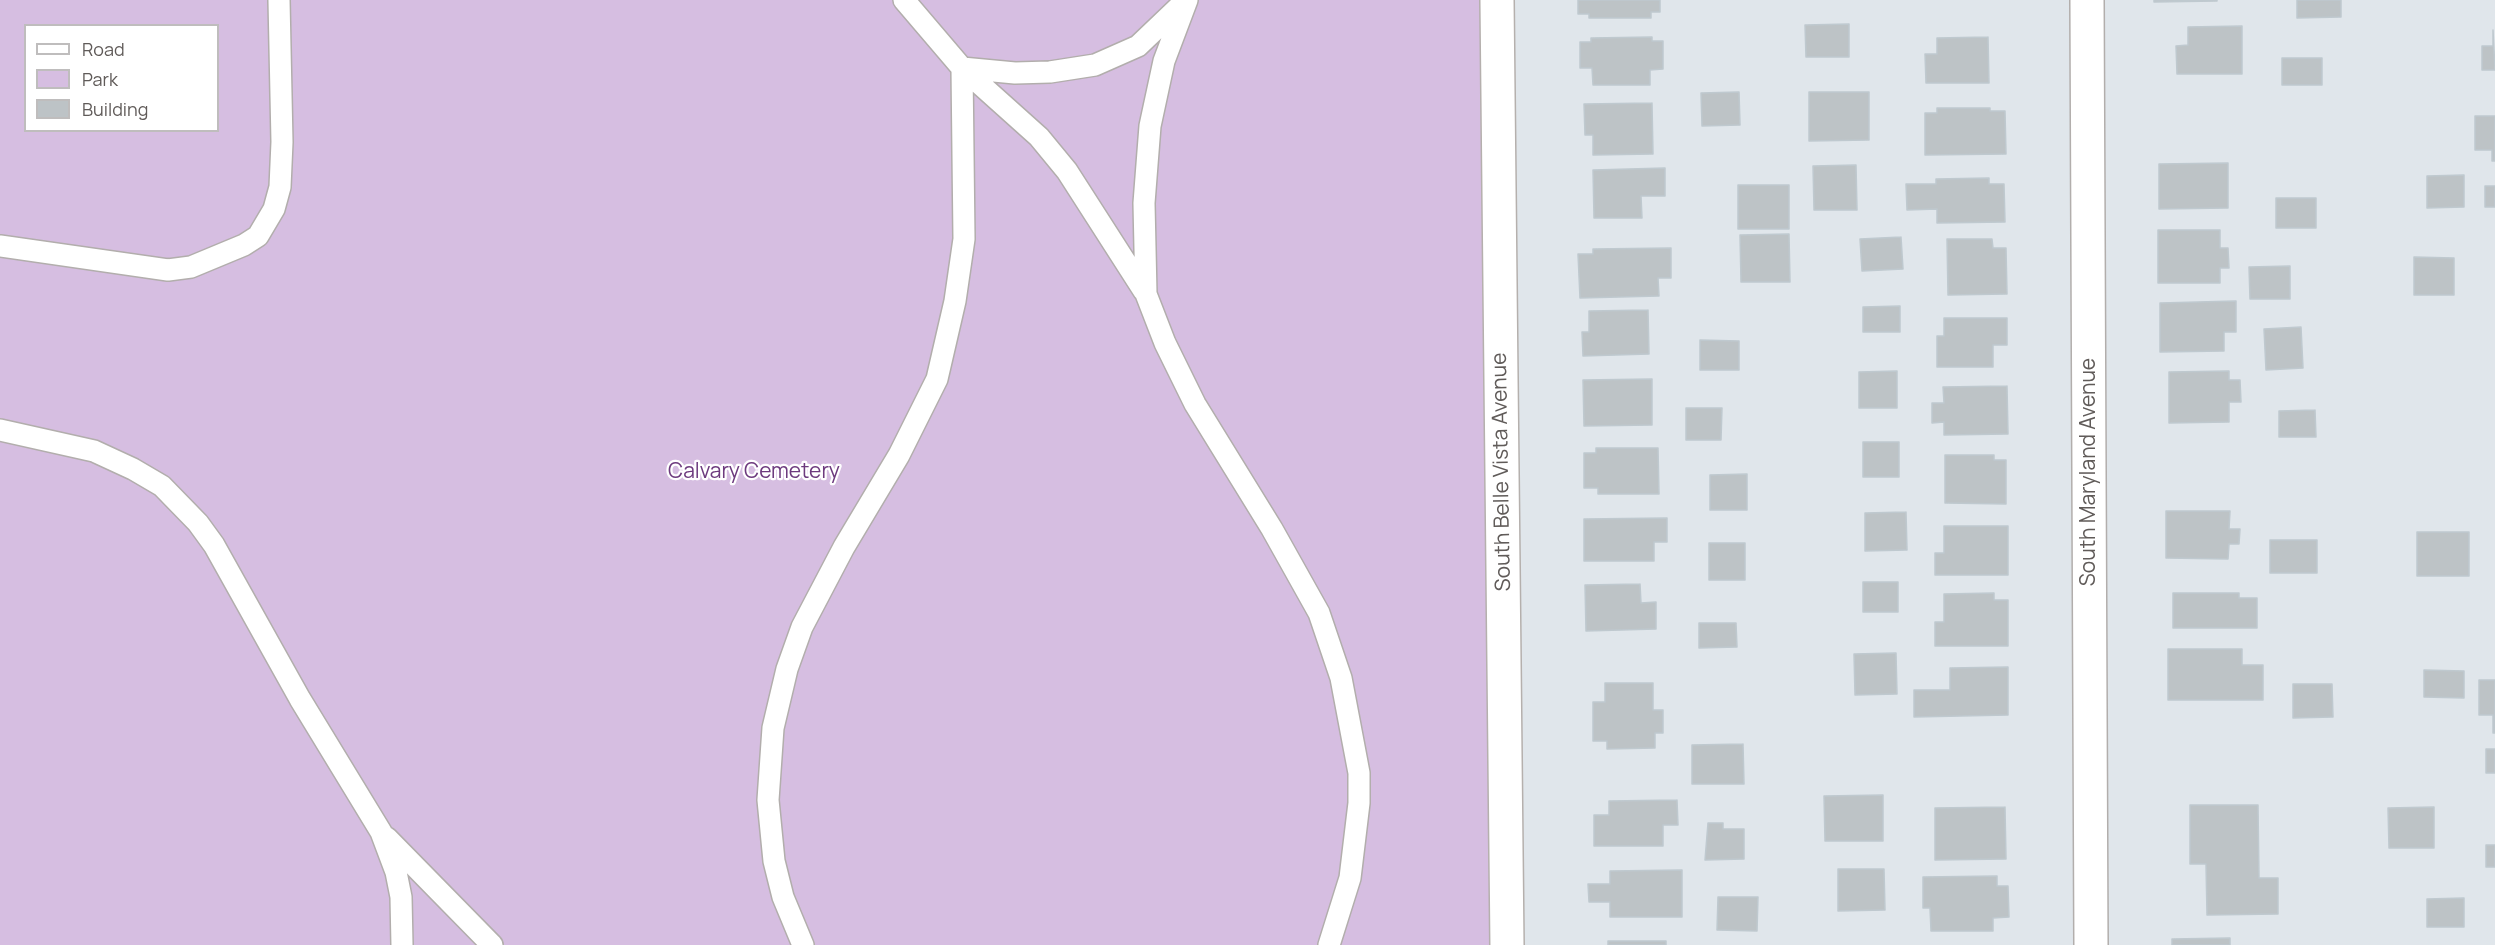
<!DOCTYPE html>
<html>
<head>
<meta charset="utf-8">
<style>
	body { margin:0 }
	#map { position:relative; width:2495px; height:945px; overflow:hidden; background:#e0e6eb; font-family:Manrope,sans-serif }
	canvas { display:block }
	.legend { position:absolute; left:24px; top:24px; width:195px; height:108px; box-sizing:border-box; background:#fff; border:2px solid #bfbdbd; margin:0; padding:8px 10px; list-style:none; font-size:18px; color:#605b59 }
	.legend li { display:flex; align-items:center; gap:12px; height:30px }
	.legend b { width:30px; border:2px solid #bfbdbd }
</style>
</head>
<body>
<div id="map">
<canvas width="2495" height="945"></canvas>
<ul class="legend">
<li><b style="height:8px;background:#fff"></b>Road</li>
<li><b style="height:16px;background:#d6bee1"></b>Park</li>
<li><b style="height:16px;background:#bdc3c6"></b>Building</li>
</ul>
</div>
<script>
const context = document.querySelector('canvas').getContext('2d');
context.lineJoin = 'round';
function fillPath(path, color) { context.fillStyle = color; context.fill(path, 'evenodd'); }
const shape = rows => new Path2D(rows.map(r => 'M' + r).join(''));
function strokePath(path, color, width, dash) { context.strokeStyle = color; context.lineWidth = width; context.lineCap = dash ? 'butt' : 'round'; context.setLineDash(dash || []); context.stroke(path); }
function drawText(font, color, halo, rows, align = 'center') {
  context.font = font + ' Manrope,sans-serif'; context.lineWidth = 4.5; context.setLineDash([]); context.textBaseline = 'middle'; context.strokeStyle = halo; context.fillStyle = color; for (const [text, x, y, turn = 0] of rows) {
    context.save(); context.translate(x, y); context.rotate((+turn || 0) * Math.PI / 180); context.textAlign = isNaN(turn) ? turn : align; if (halo) context.strokeText(text, 0, 0); context.fillText(text, 0, 0); context.restore();
  }
}
fillPath(shape([
	[0,0,1497,0,1507,945,0,945],
	[26,26,218,26,218,130,26,130]
]), '#d6bee1');
const building = shape([
	[1578,0,1660,0,1660,12,1651,12,1651,18,1589,18,1589,14,1578,14,1578,0],
	[2154,0,2217,0,2217,1,2154,2,2154,0],
	[2297,0,2341,0,2341,17,2297,18,2297,0],
	[1849,24,1849,57,1806,57,1805,25,1849,24],
	[2242,26,2242,74,2177,74,2176,46,2188,45,2188,27,2242,26],
	[2493,30,2495,70,2482,70,2482,46,2493,46,2493,30],
	[1652,37,1652,41,1663,41,1663,69,1650,70,1650,85,1593,85,1592,68,1580,68,1580,42,1591,42,1591,38,1652,37],
	[1988,37,1989,83,1926,83,1925,54,1937,54,1937,38,1988,37],
	[2282,58,2322,58,2322,85,2282,85,2282,58],
	[1739,92,1740,125,1702,126,1701,93,1739,92],
	[1809,92,1869,92,1869,140,1809,141,1809,92],
	[1652,103,1653,154,1593,155,1593,135,1585,135,1584,104,1652,103],
	[1937,108,1990,108,1990,111,2005,111,2006,154,1925,155,1925,113,1937,113,1937,108],
	[2475,116,2495,116,2495,161,2492,161,2492,150,2475,150,2475,116],
	[2228,163,2228,208,2159,209,2159,164,2228,163],
	[1856,165,1857,210,1814,210,1813,166,1856,165],
	[1665,168,1665,196,1641,196,1642,218,1594,218,1593,170,1665,168],
	[2464,175,2464,207,2427,208,2427,176,2464,175],
	[1989,178,1989,184,2004,184,2005,222,1937,223,1937,209,1907,210,1906,184,1936,184,1936,179,1989,178],
	[1738,185,1789,185,1789,229,1738,229,1738,185],
	[2485,186,2495,186,2495,207,2485,207,2485,186],
	[2276,198,2316,198,2316,228,2276,228,2276,198],
	[2158,230,2220,230,2220,248,2228,248,2229,268,2220,268,2220,283,2158,283,2158,230],
	[1789,234,1790,282,1741,282,1740,235,1789,234],
	[1901,237,1903,269,1862,271,1860,239,1901,237],
	[1947,239,1992,239,1993,248,2006,248,2007,294,1948,295,1947,239],
	[1671,248,1671,278,1658,278,1659,296,1580,298,1578,254,1593,254,1593,249,1671,248],
	[2414,257,2454,258,2454,295,2414,295,2414,257],
	[2290,266,2290,299,2250,299,2249,267,2290,266],
	[2236,301,2236,332,2224,332,2224,351,2160,352,2160,303,2236,301],
	[1900,306,1900,332,1863,332,1863,307,1900,306],
	[1648,310,1649,354,1583,356,1582,332,1589,332,1589,311,1648,310],
	[1944,318,2007,318,2007,345,1993,345,1993,367,1937,367,1937,336,1944,336,1944,318],
	[2301,327,2303,368,2266,370,2264,329,2301,327],
	[1700,340,1739,341,1739,370,1700,370,1700,340],
	[1897,371,1897,408,1859,408,1859,372,1897,371],
	[2229,371,2229,380,2240,380,2241,402,2229,402,2229,422,2169,423,2169,372,2229,371],
	[1652,379,1652,425,1584,426,1583,380,1652,379],
	[2007,386,2008,434,1944,435,1944,422,1932,423,1932,403,1944,403,1943,387,2007,386],
	[1686,408,1722,408,1721,440,1686,440,1686,408],
	[2315,410,2316,437,2279,437,2279,411,2315,410],
	[1863,442,1899,442,1899,477,1863,477,1863,442],
	[1596,448,1658,448,1659,494,1598,494,1598,488,1584,488,1584,453,1596,453,1596,448],
	[1945,455,1994,455,1994,460,2006,460,2006,504,1945,503,1945,455],
	[1747,474,1747,510,1710,510,1710,475,1747,474],
	[2166,511,2230,511,2229,529,2240,529,2239,544,2229,544,2228,559,2166,558,2166,511],
	[1906,512,1907,550,1865,551,1865,513,1906,512],
	[1667,518,1667,542,1654,542,1654,561,1584,561,1584,519,1667,518],
	[1944,526,2008,526,2008,575,1935,575,1935,553,1944,553,1944,526],
	[2417,532,2469,532,2469,576,2417,576,2417,532],
	[2270,540,2317,540,2317,573,2270,573,2270,540],
	[1709,543,1745,543,1745,580,1709,580,1709,543],
	[1863,582,1898,582,1898,612,1863,612,1863,582],
	[1640,584,1641,603,1656,602,1656,629,1586,631,1585,585,1640,584],
	[1994,593,1994,600,2008,600,2008,646,1935,646,1935,622,1944,622,1944,594,1994,593],
	[2173,593,2239,593,2239,598,2257,598,2257,628,2173,628,2173,593],
	[1699,623,1736,623,1737,647,1699,648,1699,623],
	[2168,649,2242,649,2242,665,2263,665,2263,700,2168,700,2168,649],
	[1896,653,1897,694,1855,695,1854,654,1896,653],
	[2008,667,2008,715,1914,717,1914,690,1950,690,1950,668,2008,667],
	[2424,670,2464,671,2464,698,2424,697,2424,670],
	[2479,680,2495,680,2495,733,2493,733,2493,715,2479,715,2479,680],
	[1605,683,1653,683,1653,710,1663,710,1663,733,1655,733,1655,748,1607,749,1607,741,1593,741,1593,702,1605,702,1605,683],
	[2293,684,2332,684,2333,717,2293,718,2293,684],
	[1743,744,1744,784,1692,784,1692,745,1743,744],
	[2486,749,2495,749,2495,773,2486,773,2486,749],
	[1883,795,1883,841,1825,841,1824,796,1883,795],
	[1677,800,1678,825,1663,825,1663,846,1594,846,1594,815,1609,815,1609,801,1677,800],
	[2190,805,2258,805,2259,878,2278,878,2278,914,2207,915,2206,864,2190,864,2190,805],
	[2005,807,2006,859,1935,860,1935,808,2005,807],
	[2434,807,2434,848,2389,848,2388,808,2434,807],
	[1708,823,1723,823,1723,829,1744,829,1744,859,1705,860,1708,823],
	[2486,845,2495,845,2495,867,2486,867,2486,845],
	[1838,869,1884,869,1885,910,1838,911,1838,869],
	[1682,870,1682,917,1610,917,1610,902,1589,902,1588,884,1610,884,1610,871,1682,870],
	[1997,876,1997,886,2008,886,2009,917,1993,918,1993,931,1931,931,1930,908,1923,908,1923,877,1997,876],
	[1718,897,1758,897,1757,931,1717,930,1718,897],
	[2464,898,2464,927,2427,927,2427,899,2464,898],
	[2230,938,2230,945,2172,945,2172,939,2230,938],
	[1608,941,1666,941,1666,945,1608,945,1608,941]
]);
fillPath(building, '#bdc3c6');
strokePath(building, '#bfc9cf', 1.5);
const lane = shape([
	[1187,0,1164,61,1150,126,1144,203,1146,294,1165,343,1195,404,1272,529,1319,613,1341,678,1359,773,1359,803,1350,878,1329,945],
	[0,246,168,270,191,267,244,245,258,236,274,209,280,187,282,142,279,0],
	[1144,291,1067,171,1039,137,962,68,1015,73,1050,72,1095,65,1138,46,1180,6],
	[0,430,94,451,133,469,162,486,198,523,214,545,300,699,381,832,396,872,401,897,402,945],
	[387,838,492,945],
	[803,945,783,897,774,861,768,800,773,728,787,669,802,627,844,547,899,455,937,379,955,301,964,239,962,68,904,0]
]);
const street = shape([
	[2087,0,2091,945]
]);
const secondary = shape([
	[1497,0,1507,945]
]);
strokePath(lane, '#b2aeac', 24);
strokePath(street, '#b2aeac', 36);
strokePath(secondary, '#b5b0ad', 36);
strokePath(lane, '#fff', 21);
strokePath(street, '#fff', 33);
strokePath(secondary, '#fff', 33);
drawText('21px', '#6d3a7e', '#fff', [
	["Calvary Cemetery",754,472]
]);
drawText('21px', '#605b59', '#fff', [
	["South Belle Vista Avenue",1502,472,-91],
	["South Maryland Avenue",2089,472,-90]
]);
</script>
</body>
</html>
